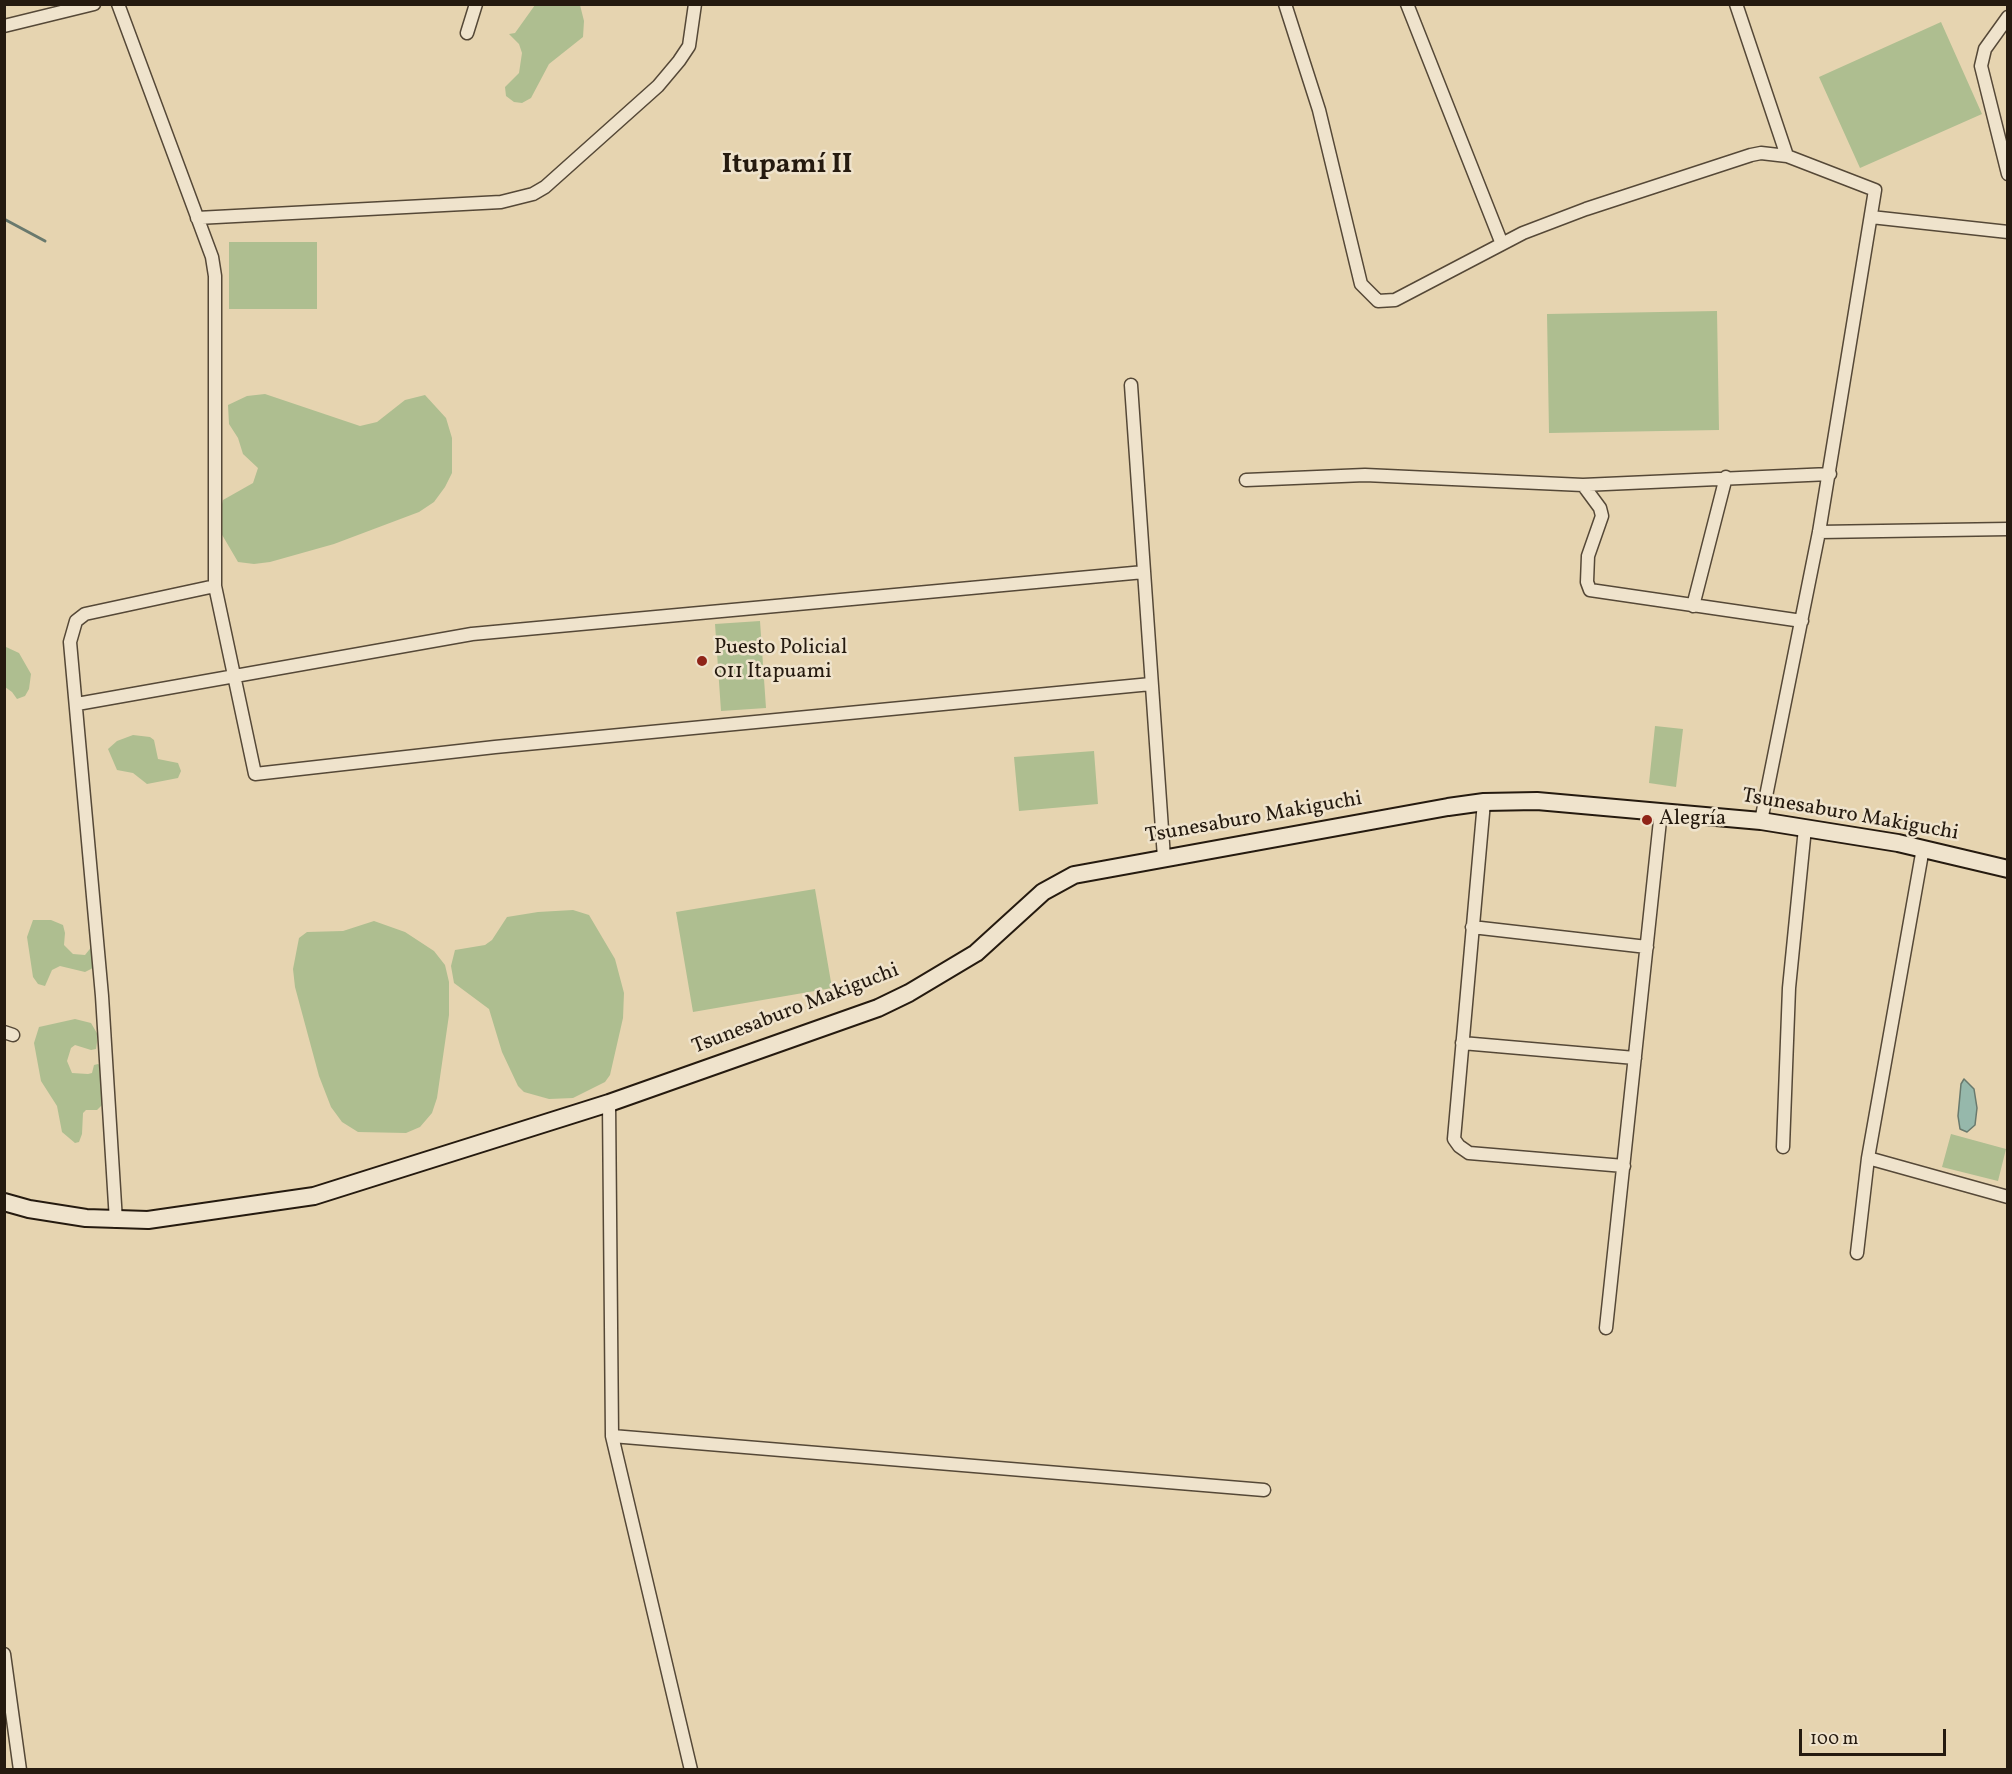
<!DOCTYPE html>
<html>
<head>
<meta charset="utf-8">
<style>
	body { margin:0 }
	#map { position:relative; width:2012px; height:1774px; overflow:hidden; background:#e6d4b0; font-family:Vollkorn,serif }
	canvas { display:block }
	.frame { position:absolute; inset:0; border:6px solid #251a0f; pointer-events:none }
	.scale { position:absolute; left:1799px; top:1729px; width:147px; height:27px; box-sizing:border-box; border:3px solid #251a0f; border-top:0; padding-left:8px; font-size:18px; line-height:21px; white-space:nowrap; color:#251a0f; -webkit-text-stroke:4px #efe3cc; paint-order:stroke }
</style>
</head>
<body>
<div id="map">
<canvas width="2012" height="1774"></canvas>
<div class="frame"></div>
<div class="scale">100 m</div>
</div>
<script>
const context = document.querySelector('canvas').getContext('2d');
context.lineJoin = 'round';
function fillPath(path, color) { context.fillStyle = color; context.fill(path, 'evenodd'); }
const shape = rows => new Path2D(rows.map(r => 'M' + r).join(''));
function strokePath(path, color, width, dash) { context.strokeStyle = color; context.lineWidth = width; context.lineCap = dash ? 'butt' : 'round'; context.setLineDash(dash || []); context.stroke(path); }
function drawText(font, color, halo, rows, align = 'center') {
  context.font = font + ' Vollkorn,serif'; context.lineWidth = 5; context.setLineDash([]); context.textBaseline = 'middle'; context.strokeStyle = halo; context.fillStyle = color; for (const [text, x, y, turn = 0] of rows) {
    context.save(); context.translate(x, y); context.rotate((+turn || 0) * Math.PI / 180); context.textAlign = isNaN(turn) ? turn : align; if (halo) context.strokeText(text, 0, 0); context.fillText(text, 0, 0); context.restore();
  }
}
fillPath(shape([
	[535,5,580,5,584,21,583,37,549,64,531,98,522,103,514,102,506,96,505,87,519,73,522,53,519,44,509,34,515,33],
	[1941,22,1982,114,1860,168,1819,77],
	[229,242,317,242,317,309,229,309],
	[1717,311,1719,430,1549,433,1547,314],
	[265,394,360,426,377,422,405,400,425,395,446,418,452,438,452,473,445,487,434,502,419,512,334,544,270,562,254,564,238,562,221,533,219,516,223,500,253,483,258,468,243,454,238,438,229,424,228,405,247,396],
	[760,621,766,708,721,711,715,624],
	[6,647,19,653,31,674,29,689,25,696,17,699,12,692,5,687],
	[1655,726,1683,729,1676,787,1649,783],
	[133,735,150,737,154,740,158,759,178,763,181,771,178,778,147,784,133,773,117,770,108,749,117,741],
	[1094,751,1098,804,1019,811,1014,757],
	[815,889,832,988,693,1012,676,912],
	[573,910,589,915,615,959,624,993,623,1018,610,1075,605,1082,573,1098,549,1099,524,1092,518,1086,502,1052,489,1009,454,983,451,966,455,950,485,945,492,940,507,917,538,912],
	[33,920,51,920,63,925,65,933,64,945,73,954,85,955,93,945,93,968,85,972,60,966,52,970,45,986,38,984,33,977,27,937],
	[374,921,405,932,434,951,445,965,449,982,449,1015,437,1098,432,1113,420,1127,406,1133,358,1132,342,1122,331,1107,319,1076,295,987,293,969,299,938,307,932,343,931],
	[75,1019,91,1023,98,1035,96,1049,91,1050,75,1045,71,1048,67,1061,72,1073,88,1074,92,1073,94,1065,98,1064,106,1069,104,1103,97,1110,86,1110,83,1113,82,1134,79,1142,75,1143,62,1132,57,1106,41,1081,34,1043,39,1027],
	[1951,1134,2006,1149,1998,1181,1942,1167]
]), '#aebe90');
const water = shape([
	[1964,1079,1974,1089,1977,1108,1975,1125,1967,1132,1960,1129,1958,1116,1961,1084,1964,1079]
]);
fillPath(water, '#96b8ab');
strokePath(water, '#69796d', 1.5);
strokePath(shape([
	[4,219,45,241]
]), '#69796d', 3);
const street = shape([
	[118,4,212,257,215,276,215,586,255,774,495,747,1151,684],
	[1285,4,1319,110,1361,284,1378,301,1395,300,1523,233,1586,209,1751,155,1761,153,1787,156,1875,190,1819,532,1761,821],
	[1407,4,1502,244],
	[1736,4,1787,156],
	[2008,17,1985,49,1981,66,2008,174],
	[4,26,94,4],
	[467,33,476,4],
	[1871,217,2008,232],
	[197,218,501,202,533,194,545,187,658,86,679,61,689,46,695,4],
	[1131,385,1164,858],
	[1246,480,1365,475,1583,485,1830,474],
	[1583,485,1600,508,1602,516,1588,556,1587,582,1590,590,1802,621],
	[1819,532,2008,529],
	[1693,606,1726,477],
	[77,704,472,634,1144,572],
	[1484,802,1454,1139,1459,1146,1469,1153,1624,1166],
	[1923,848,1868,1158,2008,1197],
	[1472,927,1647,947],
	[4,1032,13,1035],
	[1462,1043,1635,1058],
	[609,1103,612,1436,691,1770],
	[1783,1147,1789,988,1805,828],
	[116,1221,102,996,70,642,76,621,85,614,215,586],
	[1857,1253,1868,1158],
	[1606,1328,1661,811],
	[612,1436,1264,1490],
	[4,1654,20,1770]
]);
const secondary = shape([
	[4,1202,29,1209,86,1218,148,1220,314,1196,609,1103,878,1008,909,993,976,953,1043,892,1074,875,1448,807,1484,802,1537,801,1761,821,1898,843,2008,869]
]);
strokePath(street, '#554837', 15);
strokePath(secondary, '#251a0f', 20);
strokePath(street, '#efe3cc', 12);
strokePath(secondary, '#efe3cc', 16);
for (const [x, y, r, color] of [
	[702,661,6,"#8f2418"],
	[1647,820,6,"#8f2418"]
]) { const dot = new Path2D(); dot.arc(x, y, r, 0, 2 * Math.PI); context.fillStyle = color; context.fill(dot); strokePath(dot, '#efe3cc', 2); }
drawText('21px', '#251a0f', '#efe3cc', [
	["Puesto Policial",714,649],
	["011 Itapuami",714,673],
	["Alegría",1659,820]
], 'left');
drawText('21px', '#251a0f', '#efe3cc', [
	["Tsunesaburo Makiguchi",1850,816,10],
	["Tsunesaburo Makiguchi",1254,819,-10],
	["Tsunesaburo Makiguchi",796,1010,-21]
]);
drawText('bold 27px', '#251a0f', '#efe3cc', [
	["Itupamí II",787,167]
]);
</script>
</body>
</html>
